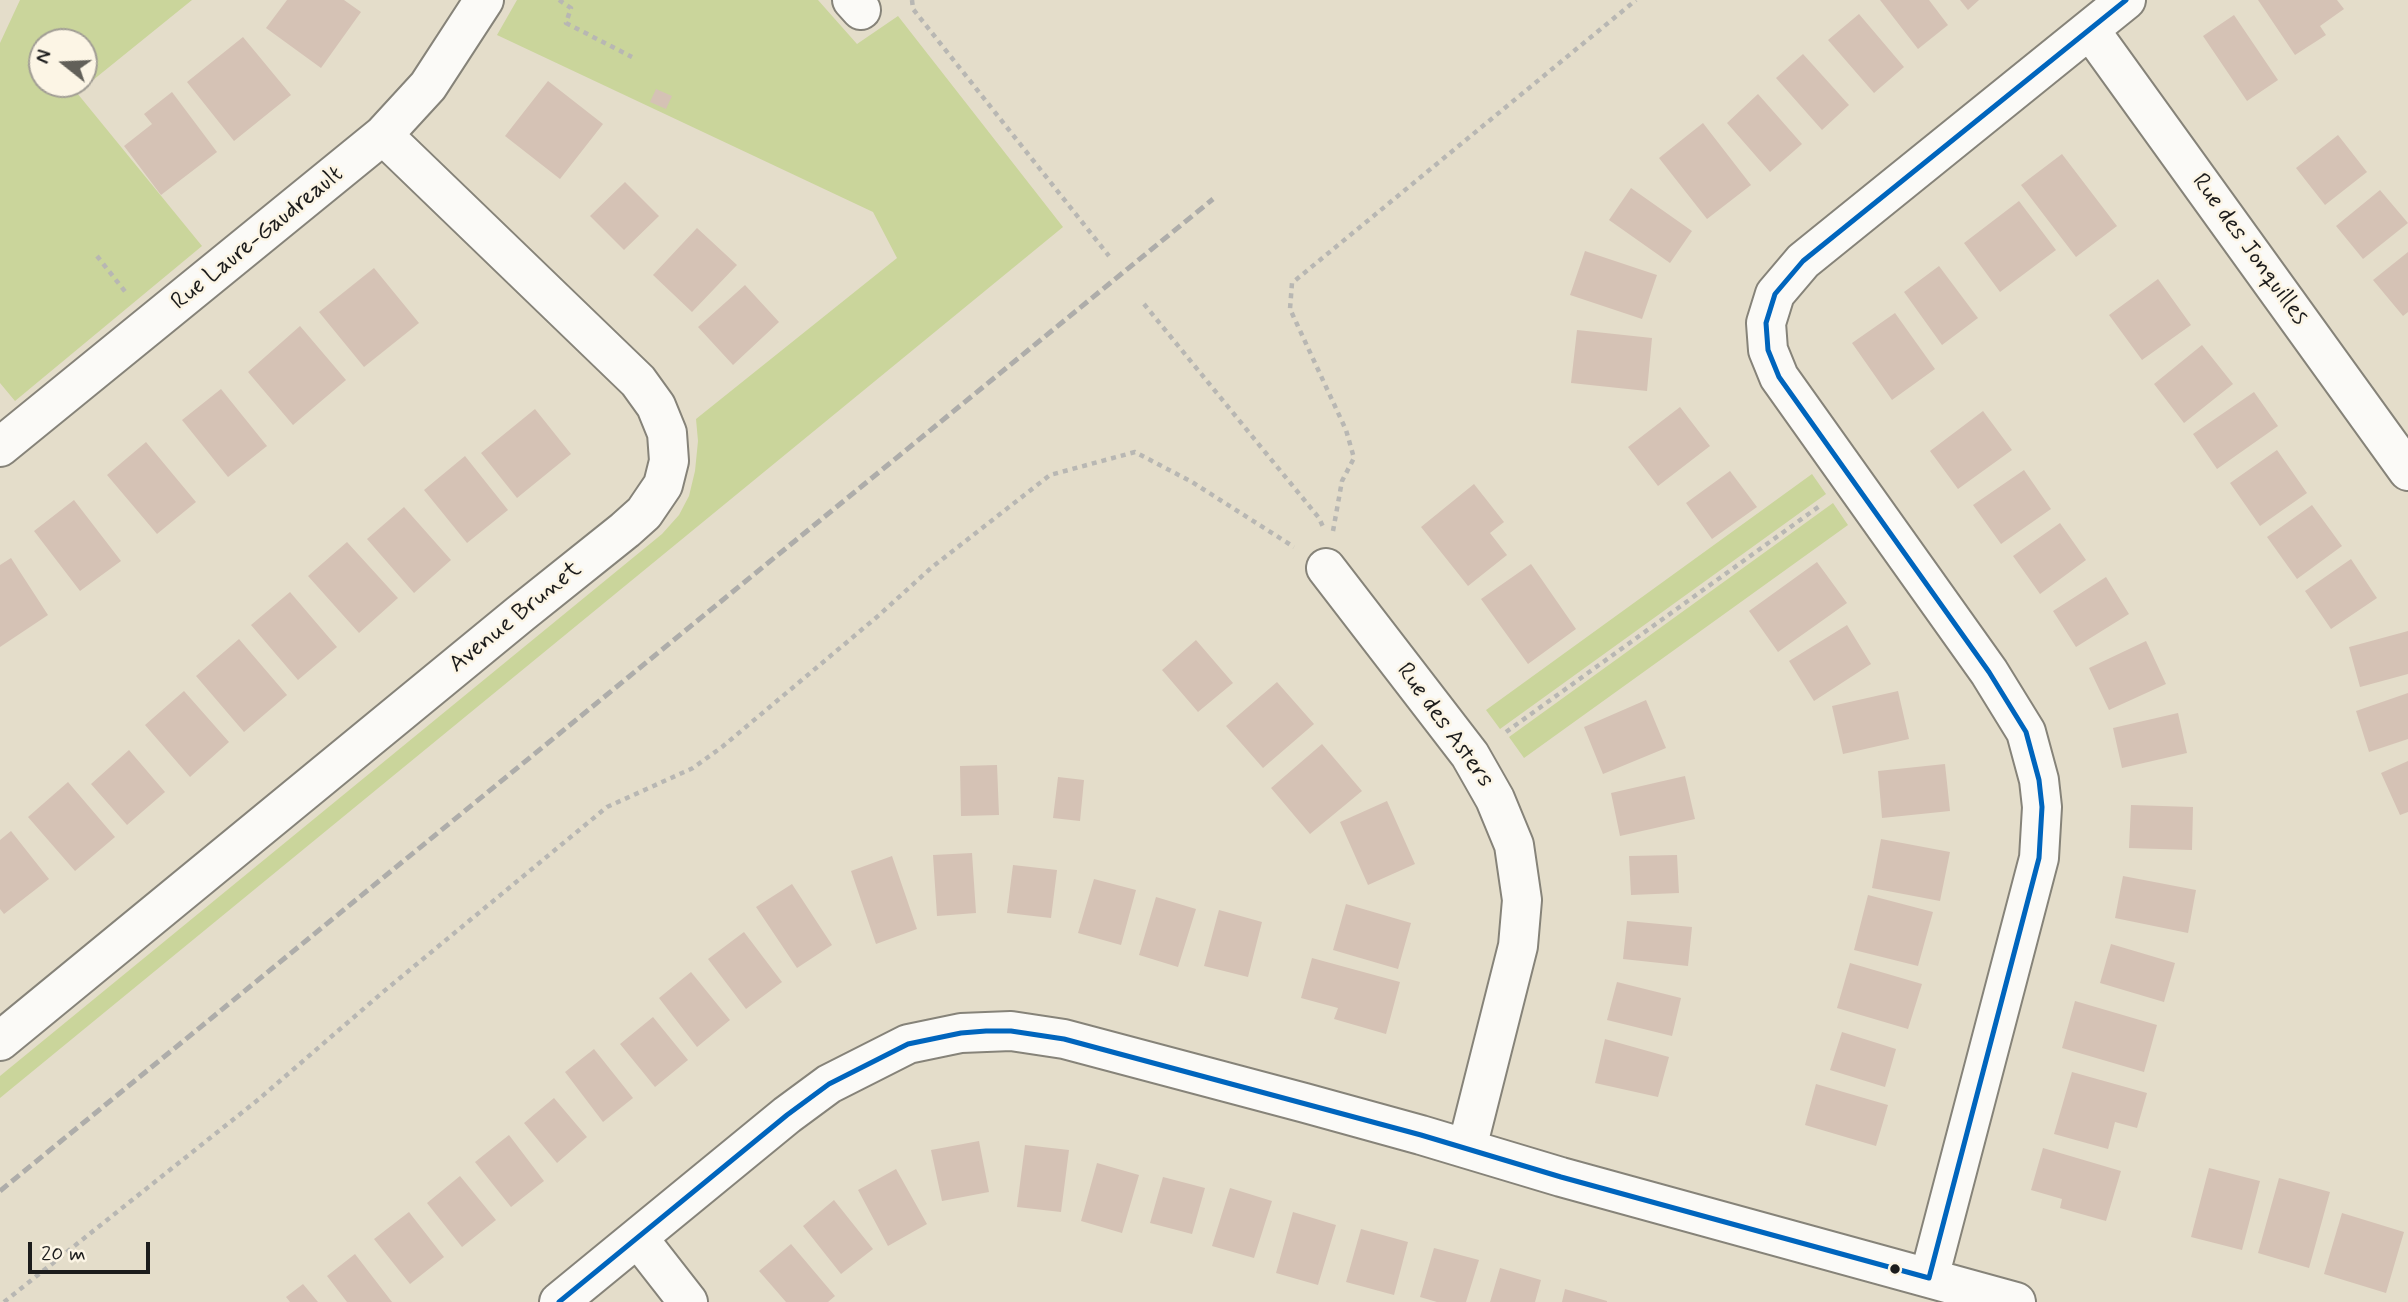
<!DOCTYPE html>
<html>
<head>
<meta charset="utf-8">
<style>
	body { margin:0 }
	#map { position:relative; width:2408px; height:1302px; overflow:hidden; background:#e4ddca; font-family:Mynerve,sans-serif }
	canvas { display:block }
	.north { position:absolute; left:28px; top:28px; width:70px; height:70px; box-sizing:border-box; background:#fcf5e5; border:2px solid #a29e95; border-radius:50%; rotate:288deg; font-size:19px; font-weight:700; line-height:28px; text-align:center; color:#1c1c1c }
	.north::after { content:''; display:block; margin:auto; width:24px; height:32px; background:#626059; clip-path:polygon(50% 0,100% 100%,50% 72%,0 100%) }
	.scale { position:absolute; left:28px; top:1242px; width:122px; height:32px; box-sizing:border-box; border:4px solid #1c1c1c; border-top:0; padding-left:9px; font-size:21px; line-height:24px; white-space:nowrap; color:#1c1c1c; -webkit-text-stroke:5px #fcf5e5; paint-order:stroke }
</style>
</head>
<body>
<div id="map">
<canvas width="2408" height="1302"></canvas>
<div class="north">N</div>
<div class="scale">20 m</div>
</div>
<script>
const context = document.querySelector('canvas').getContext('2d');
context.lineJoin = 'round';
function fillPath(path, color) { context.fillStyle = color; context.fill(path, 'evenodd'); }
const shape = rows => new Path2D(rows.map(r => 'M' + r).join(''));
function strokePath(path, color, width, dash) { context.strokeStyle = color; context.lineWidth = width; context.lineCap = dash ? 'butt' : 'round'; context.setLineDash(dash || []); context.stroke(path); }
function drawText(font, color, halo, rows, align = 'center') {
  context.font = font + ' Mynerve,sans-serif'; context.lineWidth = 5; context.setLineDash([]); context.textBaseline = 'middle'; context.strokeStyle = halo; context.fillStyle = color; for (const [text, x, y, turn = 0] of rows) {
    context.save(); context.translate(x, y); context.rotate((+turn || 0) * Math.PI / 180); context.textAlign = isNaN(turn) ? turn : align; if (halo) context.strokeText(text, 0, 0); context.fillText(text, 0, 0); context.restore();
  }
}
fillPath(shape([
	[20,0,192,0,77,93,202,246,15,401,0,383,0,43],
	[42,42,84,42,84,84,42,84],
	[517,0,818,0,857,44,898,16,1063,227,0,1098,0,1076,662,534,679,515,689,496,695,471,698,441,696,419,897,258,873,212,497,35],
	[1812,474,1826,494,1500,729,1486,710],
	[1833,503,1848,525,1524,758,1509,737]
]), '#cad59b');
fillPath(shape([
	[287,0,344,0,361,12,321,68,266,28],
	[1880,0,1929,0,1948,25,1918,49],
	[1960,0,1979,0,1968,10],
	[2258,0,2337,0,2344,9,2320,26,2326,35,2295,55],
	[1859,14,1904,67,1874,93,1828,40],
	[2234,15,2278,80,2247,101,2203,36],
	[243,37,291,95,234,141,187,82],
	[1803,54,1849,105,1822,130,1776,78],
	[548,81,603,124,560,179,505,136],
	[656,89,672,96,666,109,650,102],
	[172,92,217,152,161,195,124,146,152,124,144,114],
	[1758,94,1802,144,1770,172,1727,123],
	[1703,123,1751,185,1707,219,1659,158],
	[2338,135,2367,172,2325,205,2296,168],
	[2062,154,2117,226,2076,257,2021,185],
	[625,182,659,216,624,250,590,216],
	[1631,188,1692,231,1670,263,1609,220],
	[2380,190,2408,223,2363,259,2336,226],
	[2019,201,2056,250,2000,292,1964,243],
	[697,228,737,265,692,312,653,275],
	[1585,251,1657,275,1642,319,1570,295],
	[2408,252,2408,312,2403,316,2373,280],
	[1939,266,1978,318,1942,345,1904,292],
	[374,268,419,323,364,367,319,312],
	[2158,279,2191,325,2142,360,2109,315],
	[745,285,779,322,733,365,698,327],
	[1895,313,1935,369,1892,400,1852,343],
	[300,326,346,380,293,425,248,372],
	[1577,330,1652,338,1647,391,1571,383],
	[2202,345,2233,384,2184,423,2154,384],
	[221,389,267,446,228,477,182,420],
	[2254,392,2278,426,2217,469,2193,434],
	[1680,407,1710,446,1658,486,1628,447],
	[535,409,571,454,517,498,481,453],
	[1983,411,2012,450,1958,489,1930,451],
	[146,442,196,502,157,534,107,475],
	[2277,450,2307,493,2260,526,2230,483],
	[465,456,508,510,467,543,424,490],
	[2024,470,2051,509,2001,544,1973,505],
	[1730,471,1757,507,1712,539,1686,503],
	[1474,484,1504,522,1490,533,1507,555,1468,586,1421,527],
	[74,500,121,561,80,591,34,531],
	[2312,505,2342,546,2297,579,2267,537],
	[404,507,451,560,414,593,367,539],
	[2060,523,2086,560,2040,594,2013,556],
	[347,542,398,598,359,633,308,576],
	[11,558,48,615,0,647,0,565],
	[2351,559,2377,598,2331,629,2305,591],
	[1817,562,1847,603,1778,652,1749,611],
	[1531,564,1576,629,1528,664,1481,599],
	[2106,577,2129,614,2076,647,2053,611],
	[290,592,337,647,298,680,251,625],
	[1847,625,1871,664,1814,701,1789,661],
	[2408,631,2408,674,2360,687,2349,647],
	[239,639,287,695,244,732,196,676],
	[1196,640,1233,683,1198,712,1162,670],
	[2146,641,2166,684,2109,710,2089,668],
	[1277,682,1314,724,1263,768,1226,726],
	[184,691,229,742,190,777,145,725],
	[1898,691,1909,739,1843,754,1832,706],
	[2408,693,2408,739,2369,752,2356,711],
	[1646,700,1666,748,1603,774,1584,727],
	[2178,713,2187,753,2122,768,2113,728],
	[1322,744,1362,791,1310,834,1271,788],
	[129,750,165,792,127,825,91,784],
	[2408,761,2408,812,2400,815,2381,773],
	[1945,764,1950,811,1882,818,1878,771],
	[997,765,999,815,961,816,960,766],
	[1685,776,1695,819,1620,836,1611,793],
	[1058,777,1084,780,1080,821,1053,818],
	[68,782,115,837,75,871,28,817],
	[1387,801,1415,864,1368,885,1340,822],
	[2131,805,2193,807,2192,850,2129,848],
	[11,831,49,879,4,914,0,909,0,840],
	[1881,839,1950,852,1940,901,1872,888],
	[972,853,976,913,937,916,933,855],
	[1677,855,1679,893,1631,895,1629,856],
	[892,856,917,929,876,944,851,871],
	[1013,865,1057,870,1051,918,1007,913],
	[2123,876,2196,890,2188,933,2115,918],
	[1094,879,1136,890,1121,945,1078,933],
	[792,884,832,945,797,968,756,907],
	[1868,895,1933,912,1918,966,1854,950],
	[1156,897,1196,909,1178,967,1139,955],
	[1346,904,1411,923,1398,969,1333,950],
	[1219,910,1262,922,1248,977,1204,966],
	[1627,921,1692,927,1688,966,1623,959],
	[744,932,782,982,746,1009,708,959],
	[2111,944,2175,963,2164,1002,2100,983],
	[1312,958,1400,982,1386,1034,1334,1019,1338,1008,1301,998],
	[1850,963,1922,984,1908,1029,1837,1008],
	[691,972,730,1020,697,1047,659,998],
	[1617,982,1681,998,1672,1036,1607,1020],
	[2075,1001,2157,1025,2144,1072,2062,1048],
	[653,1017,688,1060,655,1087,620,1044],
	[1842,1032,1896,1049,1885,1087,1830,1070],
	[1605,1039,1669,1057,1658,1097,1595,1083],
	[594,1049,633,1098,603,1122,565,1072],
	[2072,1072,2147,1093,2137,1128,2115,1122,2108,1149,2054,1134],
	[1816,1084,1888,1105,1876,1146,1805,1125],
	[554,1098,587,1137,557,1163,524,1123],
	[509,1135,544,1181,511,1207,475,1162],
	[979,1141,989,1192,942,1201,931,1150],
	[1025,1145,1069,1150,1061,1212,1017,1207],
	[2043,1148,2121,1171,2106,1221,2060,1208,2062,1199,2031,1190],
	[1097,1163,1139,1175,1122,1233,1081,1221],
	[2209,1168,2260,1181,2242,1250,2191,1237],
	[896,1169,927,1224,888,1246,858,1190],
	[460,1176,496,1220,462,1247,427,1203],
	[1163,1177,1205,1188,1192,1234,1150,1223],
	[2279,1178,2330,1192,2309,1268,2258,1253],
	[1230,1188,1272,1201,1254,1258,1212,1246],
	[834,1200,873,1249,841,1274,803,1226],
	[409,1212,444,1257,410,1284,374,1239],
	[1293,1212,1336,1225,1318,1285,1276,1273],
	[2342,1213,2404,1232,2386,1293,2324,1274],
	[1361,1229,1408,1242,1394,1295,1346,1282],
	[791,1244,835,1296,828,1302,786,1302,759,1271],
	[1434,1248,1479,1260,1466,1302,1437,1302,1420,1297],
	[355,1254,392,1302,347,1302,327,1276],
	[1500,1268,1541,1280,1535,1302,1490,1302],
	[303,1284,318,1302,290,1302,286,1297],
	[1565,1289,1607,1301,1607,1302,1562,1302]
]), '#d5c2b5');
const street = shape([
	[852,0,861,10],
	[2090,30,2408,471],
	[0,447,383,135,428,86,484,0],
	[1326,568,1470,755,1495,799,1514,845,1522,900,1518,946,1467,1148],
	[0,1041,520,614,625,530,644,513,663,485,669,461,667,433,656,406,638,381,383,135],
	[638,1238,688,1302],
	[1929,1278,2039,858,2042,807,2039,780,2026,732,1989,672,1779,377,1768,350,1766,323,1775,294,1803,261,2126,0],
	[559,1302,787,1115,829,1084,908,1044,961,1033,1011,1031,1064,1039,1305,1103,1421,1135,1561,1177,2016,1302]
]);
strokePath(street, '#868379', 42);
strokePath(shape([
	[559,0,571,8,566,23,632,57],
	[912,0,913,9,1109,256],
	[97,256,127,294],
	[1144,304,1319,518,1324,529],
	[1333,531,1342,481,1354,458,1346,430,1290,309,1292,283,1636,0],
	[1506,732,1821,505],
	[4,1302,259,1099,383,992,607,807,693,768,722,747,878,616,931,568,1050,475,1135,452,1192,482,1294,547]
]), '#b8b7b3', 4.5, [5, 5]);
strokePath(street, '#fbfaf7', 38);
strokePath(shape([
	[0,1191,1213,199]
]), '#aeadaa', 5, [10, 5]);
strokePath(shape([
	[559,1302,787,1115,829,1084,908,1044,961,1033,986,1031,1011,1031,1064,1039,1421,1135,1561,1177,1929,1278,2039,858,2042,807,2039,780,2026,732,1989,672,1779,377,1768,350,1766,323,1775,294,1803,261,2126,0]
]), '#0065bd', 5);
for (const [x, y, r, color] of [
	[1895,1269,6,"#1c1c1c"]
]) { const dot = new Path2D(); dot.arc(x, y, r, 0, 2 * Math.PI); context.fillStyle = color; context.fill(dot); strokePath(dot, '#fcf5e5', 2.5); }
drawText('24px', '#1c1c1c', '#fcf5e5', [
	["Rue Laure-Gaudreault",258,239,-39],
	["Rue des Jonquilles",2249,250,54],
	["Avenue Brunet",516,618,-39],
	["Rue des Asters",1444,726,54]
]);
</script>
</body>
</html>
